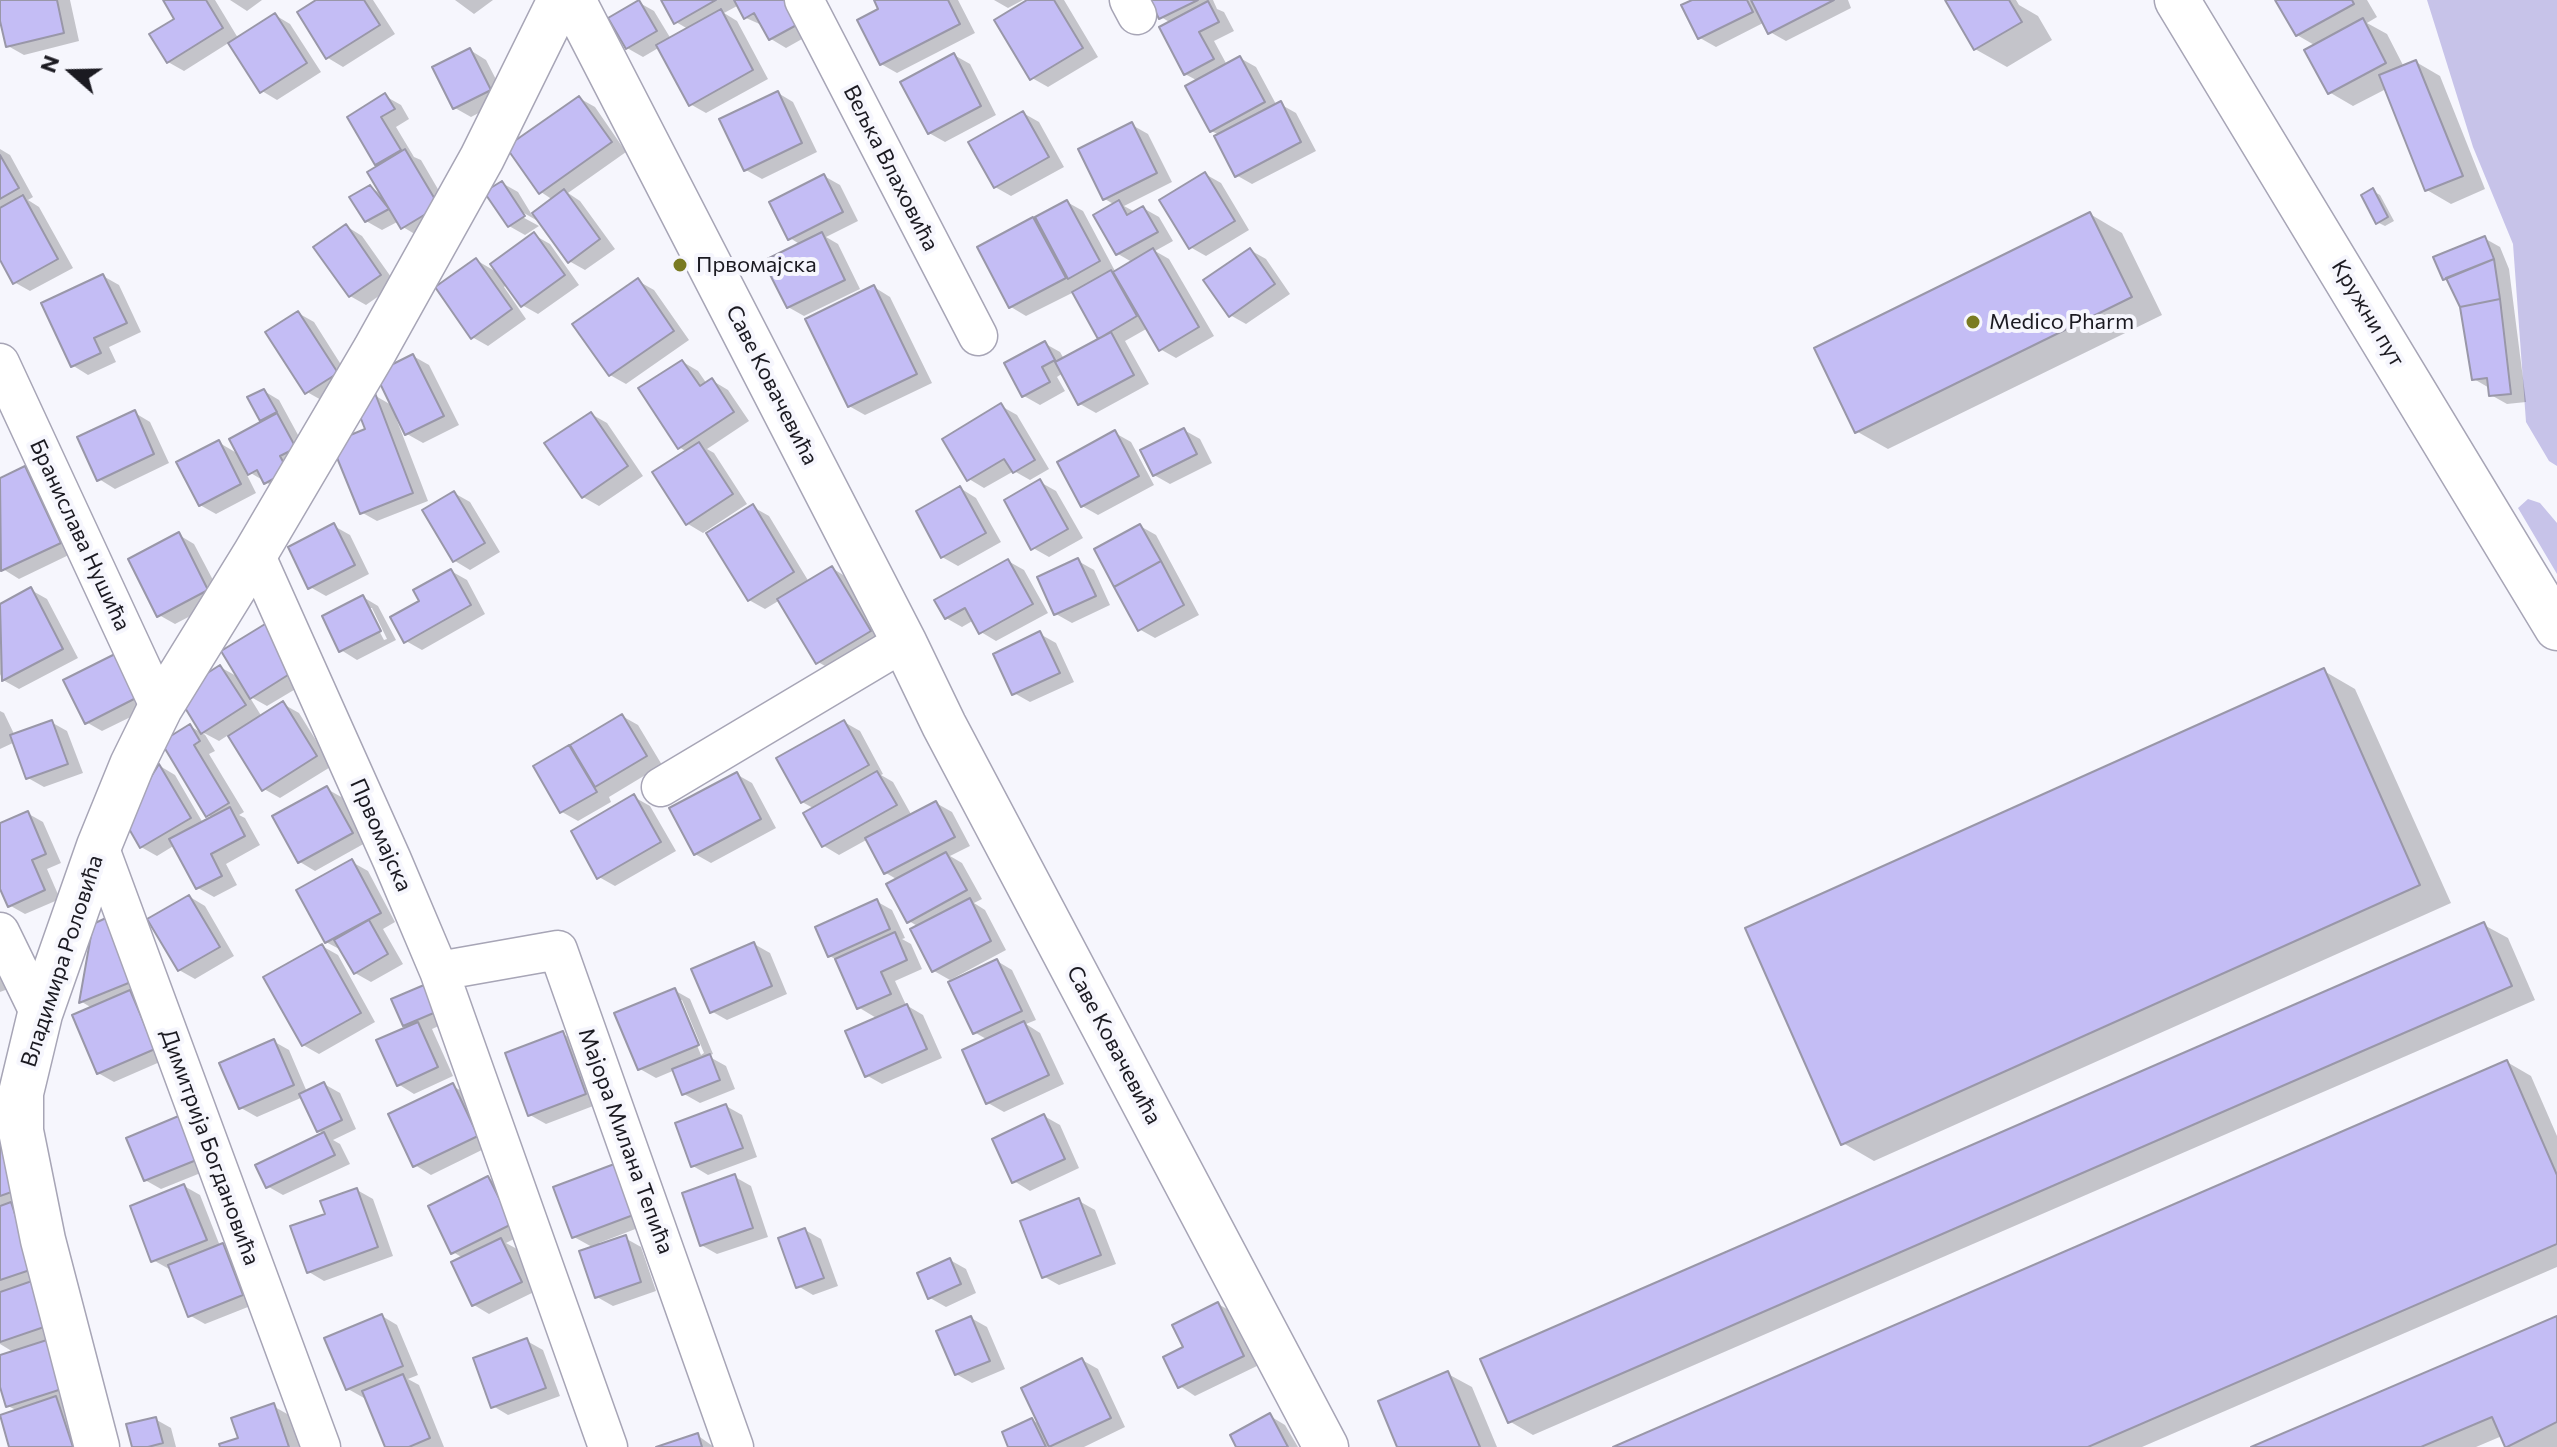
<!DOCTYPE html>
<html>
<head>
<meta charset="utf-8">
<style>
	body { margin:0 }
	#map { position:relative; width:2557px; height:1447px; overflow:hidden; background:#f6f6fd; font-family:Commissioner,sans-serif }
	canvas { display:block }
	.north { position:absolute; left:32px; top:32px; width:80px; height:80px; -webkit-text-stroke:6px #f6f6fd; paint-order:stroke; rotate:290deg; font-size:22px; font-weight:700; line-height:32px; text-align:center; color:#1b1a21 }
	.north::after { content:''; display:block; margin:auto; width:28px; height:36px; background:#1b1a21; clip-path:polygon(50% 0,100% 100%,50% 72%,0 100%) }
</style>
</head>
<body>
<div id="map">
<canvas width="2557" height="1447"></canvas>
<div class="north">N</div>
</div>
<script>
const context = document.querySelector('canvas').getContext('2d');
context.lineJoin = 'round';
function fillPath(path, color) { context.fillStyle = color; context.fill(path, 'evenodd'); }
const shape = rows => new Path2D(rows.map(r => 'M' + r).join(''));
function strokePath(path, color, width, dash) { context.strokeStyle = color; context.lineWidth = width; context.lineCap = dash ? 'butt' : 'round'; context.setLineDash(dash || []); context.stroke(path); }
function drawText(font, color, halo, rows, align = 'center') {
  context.font = font + ' Commissioner,sans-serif'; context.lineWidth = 8; context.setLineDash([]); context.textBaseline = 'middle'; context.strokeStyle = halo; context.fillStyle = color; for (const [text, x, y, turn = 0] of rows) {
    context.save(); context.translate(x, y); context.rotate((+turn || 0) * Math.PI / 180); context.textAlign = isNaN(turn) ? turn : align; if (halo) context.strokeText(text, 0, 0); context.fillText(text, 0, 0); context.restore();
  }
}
fillPath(shape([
	[2427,0,2557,0,2557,466,2549,461,2526,422,2513,244,2473,147],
	[2528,499,2540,503,2557,523,2557,574,2518,508]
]), '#c7c3e9');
fillPath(shape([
	[0,0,70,0,79,41,24,55,8,46,0,12],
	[165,0,215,0,238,38,275,15,290,24,321,72,277,100,262,91,230,42,184,71,168,62,177,19],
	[230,0,262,0,247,11],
	[320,0,373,0,395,34,343,67,328,58,299,13],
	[455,0,493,0,474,14],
	[664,0,802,0,818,30,786,48,771,39,764,26,746,18,739,5,724,13,737,21,768,79,706,113,690,104,660,47,643,57,627,48,638,2,654,11,671,39,688,29,676,22],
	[876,0,958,0,975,33,897,73,881,64,881,9],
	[994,0,1023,0,1008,8],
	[1030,0,1064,0,1098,57,1048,87,1032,78],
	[1152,0,1213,0,1217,9,1224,12,1234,31,1214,41,1227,65,1240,58,1256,67,1277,106,1280,104,1296,113,1316,151,1252,184,1236,175,1220,135,1211,131,1198,81,1185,74,1171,23,1161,17],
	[1697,0,1848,0,1851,8,1786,41,1770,32,1765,22,1716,47,1700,38],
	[1947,0,2016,0,2019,5,2038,16,2052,40,2007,67,1975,49],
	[2278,0,2367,0,2377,17,2367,23,2387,34,2404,67,2416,62,2440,76,2485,189,2451,204,2427,190,2386,89,2353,106,2329,92,2316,46,2297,35],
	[470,50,486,60,506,99,471,117,455,108],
	[954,55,970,64,996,115,945,142,929,133],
	[778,93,793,102,817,152,762,179,746,170],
	[385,96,401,105,409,119,396,127,414,157,421,160,453,215,418,236,403,227,399,221,382,230,366,221,370,187,383,195,381,166,377,163,349,118],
	[579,98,595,107,626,152,568,193,580,201,615,249,585,270,569,261,543,224,517,209,515,213,539,226,525,235,509,226,502,183,518,192,532,215,553,200,541,192],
	[1023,113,1039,122,1064,167,1011,196,995,187],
	[1132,125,1148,134,1172,182,1124,206,1135,212,1143,208,1159,217,1173,241,1155,251,1169,259,1214,336,1176,358,1160,349,1148,328,1125,341,1149,384,1096,413,1080,404,1063,373,1057,377,1065,391,1040,405,1024,396,1044,343,1060,352,1064,359,1100,340,1074,292,1026,316,1011,307,979,248,1067,202,1083,211,1115,271,1132,262,1118,254,1115,205,1105,199],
	[0,149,10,155,33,197,28,200,39,207,73,268,30,291,14,282,0,256],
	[1205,174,1221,183,1249,230,1206,256,1190,247],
	[824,176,840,185,858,221,826,237,838,244,860,289,804,316,788,307,801,245,790,238],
	[2373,191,2380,195,2394,221,2385,226,2377,222],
	[2090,214,2122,233,2162,315,1888,449,1856,431],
	[346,226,362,236,396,284,366,305,350,296],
	[534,235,550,244,579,285,538,314,522,305,507,284,504,287,526,319,488,346,472,337,476,260,500,274],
	[2484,238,2500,247,2509,269,2526,402,2507,404,2491,395,2491,389,2474,379,2462,307,2450,282,2444,279],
	[1250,250,1266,259,1290,294,1246,324,1230,315],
	[103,276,119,285,141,332,109,347,116,362,88,375,72,365],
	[638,281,654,290,689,340,626,384,610,375],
	[874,287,890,297,932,383,865,415,849,406],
	[298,313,314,322,352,382,323,401,307,392],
	[413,356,429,365,459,425,423,443,407,434,398,417,396,418,428,501,377,521,361,512,368,430,374,395,393,406],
	[683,362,698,371,707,384,713,381,728,390,749,421,707,449,714,453,747,504,703,533,688,524,687,452,679,447],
	[264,391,279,400,310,457,281,491,244,469,256,493,216,514,200,505,218,442,240,455,263,423,250,398],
	[1001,406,1017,415,1049,469,1030,480,1014,471,984,488,969,479],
	[135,413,150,422,169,463,115,489,99,479],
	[591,414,607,423,643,476,599,506,583,497],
	[1184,430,1200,439,1212,463,1170,484,1154,475],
	[1115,433,1131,442,1154,485,1098,515,1082,506],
	[25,468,41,477,75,552,19,579,3,569,0,563,0,480],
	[1040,482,1056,491,1083,538,1049,557,1033,548],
	[960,488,976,498,1001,542,958,566,942,557],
	[454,493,470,502,500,552,470,570,455,561],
	[753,507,769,516,809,582,832,568,848,578,885,640,834,671,818,662,780,600,765,609,749,600],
	[334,526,350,535,369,574,326,596,310,587],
	[1140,526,1156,535,1199,615,1155,638,1139,629],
	[179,535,194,544,223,599,175,624,159,615],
	[1008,561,1024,570,1048,613,996,641,981,632,974,620,962,627,946,618],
	[1078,561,1094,570,1110,605,1072,623,1056,614],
	[451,571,467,580,485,614,422,650,406,641,422,601],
	[31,590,47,599,78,658,19,689,3,680,0,674,0,606],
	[363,597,378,606,396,640,357,660,341,650],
	[367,608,372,608,387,639,384,640],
	[1040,634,1056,643,1074,682,1030,702,1014,693],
	[223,651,314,678,267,706,249,696,262,717,283,704,299,713,332,766,280,798,264,789,230,734,219,741,204,733,215,751,209,754,244,812,239,815,245,818,260,845,226,864,237,885,214,897,198,888,175,845,157,856,141,847,160,766,175,775,203,823,213,818,208,815,190,726,205,735,178,694,220,667,240,678],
	[115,657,151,707,102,731,86,722],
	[2324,671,2355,689,2451,903,1874,1161,1843,1143],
	[0,711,4,713,15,736,51,722,67,731,83,773,44,787,28,778,15,742,0,749],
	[622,716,638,725,662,765,609,797,611,802,578,821,562,812,536,766],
	[844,722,860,731,883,774,881,775,893,782,912,816,936,803,952,812,970,846,950,856,962,863,982,899,974,903,985,910,1006,950,950,980,934,971,919,927,909,921,898,880,886,873,868,839,839,855,824,846,815,809,802,802],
	[736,774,752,783,776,828,711,863,695,854],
	[327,789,343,798,367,842,315,871,300,862],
	[634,797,650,806,676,851,615,886,599,877],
	[27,813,43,822,61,863,47,869,60,899,25,914,9,905,0,884,0,825],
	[352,862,368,871,395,922,383,929,403,964,371,982,355,973,343,951,326,942],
	[190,897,205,906,234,956,195,979,179,970],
	[876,901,892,910,905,938,902,939,911,944,922,969,895,981,906,1005,923,1015,942,1058,882,1084,866,1075,878,1019,858,1007,838,961,830,956],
	[95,925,146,991,169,1058,114,1082,98,1073,92,1008,82,1002],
	[2484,925,2508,938,2535,1000,1533,1435,1509,1421],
	[754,944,770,953,787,994,727,1020,711,1011],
	[322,946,338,955,375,1022,319,1054,303,1045],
	[997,961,1012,970,1036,1020,1026,1024,1040,1033,1064,1084,1004,1112,988,1103,988,1040,974,1032],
	[0,966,8,989,0,992],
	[674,990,690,999,713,1054,708,1056,726,1066,735,1089,700,1103,684,1094,675,1070,656,1078,640,1069],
	[678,1000,682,1000,704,1053,701,1055],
	[439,996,450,1021,432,1029,453,1076,414,1094,398,1084,409,1028,404,1025],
	[563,1034,578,1043,601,1103,546,1124,530,1115],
	[273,1041,289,1050,307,1092,324,1084,340,1093,356,1129,333,1140,340,1144,350,1164,283,1195,267,1186,325,1134,318,1130,303,1097,257,1117,241,1108],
	[2507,1062,2531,1076,2557,1136,2557,1267,2142,1447,1618,1447],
	[453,1086,468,1095,492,1145,431,1175,415,1165],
	[726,1106,742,1115,757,1157,708,1175,693,1166],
	[1044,1116,1060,1125,1079,1168,1030,1191,1014,1181],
	[180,1118,213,1168,161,1189,145,1180],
	[0,1132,34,1198,13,1206,26,1213,80,1396,62,1402,72,1407,85,1447,11,1447,18,1411,8,1406,0,1381,0,1357,15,1353,0,1344],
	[617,1165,651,1223,599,1243,600,1246,625,1238,641,1247,656,1291,613,1306,597,1297,594,1248,574,1237],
	[735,1177,751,1186,768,1237,717,1254,701,1245],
	[488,1178,504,1187,526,1233,506,1243,517,1249,536,1291,489,1314,474,1305,463,1258,453,1252],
	[184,1186,200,1195,220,1246,223,1245,239,1254,258,1303,205,1324,189,1315,172,1268,169,1269,153,1260],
	[357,1190,373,1199,393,1256,324,1281,309,1272,327,1215],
	[1079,1201,1095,1210,1116,1264,1059,1285,1043,1276],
	[805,1230,821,1239,838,1286,813,1295,798,1286],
	[950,1260,966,1269,976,1293,946,1307,930,1298],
	[1218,1304,1234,1313,1259,1365,1195,1396,1180,1386,1186,1348],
	[382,1316,397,1325,418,1375,408,1379,419,1385,444,1447,387,1447,367,1396,364,1398,348,1389],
	[971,1318,987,1327,1005,1369,972,1383,956,1374],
	[2557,1318,2557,1447,2507,1447,2502,1436,2476,1447,2256,1447],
	[527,1341,543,1350,560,1396,508,1415,493,1406],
	[1082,1360,1098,1369,1125,1427,1084,1447,1010,1447,1032,1420,1041,1425],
	[1448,1374,1472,1387,1497,1447,1399,1447],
	[273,1406,289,1415,300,1447,222,1447,240,1439],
	[1270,1416,1285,1425,1298,1447,1239,1447],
	[155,1419,171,1428,176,1447,134,1447],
	[697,1435,714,1447,662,1447]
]), '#0003');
const building = shape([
	[0,0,57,0,64,33,6,47,0,21,0,0],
	[163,0,206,0,223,28,167,63,149,34,174,19,163,0],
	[316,0,364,0,380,25,326,59,297,12,316,0],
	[639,0,657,31,626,49,608,18,639,0],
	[661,0,716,0,674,24,661,0],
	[734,0,792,0,804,21,769,40,754,13,744,19,734,0],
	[874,0,948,0,960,24,880,65,857,20,878,9,874,0],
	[1027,0,1054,0,1083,48,1030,80,994,20,1027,0],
	[1150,0,1198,0,1159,19,1150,0],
	[1692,0,1747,0,1753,12,1698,39,1681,5,1692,0],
	[1751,0,1834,0,1768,34,1751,0],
	[1945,0,2009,0,2022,22,1974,50,1945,0],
	[2275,0,2352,0,2354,4,2296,36,2275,0],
	[1208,1,1219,22,1199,32,1214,59,1184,75,1159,27,1208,1],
	[721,9,753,70,689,106,656,45,721,9],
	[275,13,307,63,260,93,228,43,275,13],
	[2363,18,2386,63,2328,94,2304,50,2363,18],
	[470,48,491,90,453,109,432,67,470,48],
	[954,53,981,106,928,134,900,82,954,53],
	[1240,56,1265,102,1210,132,1185,86,1240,56],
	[2416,60,2463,176,2425,191,2379,75,2416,60],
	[778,91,802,143,744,171,719,119,778,91],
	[385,93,395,109,381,117,401,150,375,165,347,117,385,93],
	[579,96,612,142,539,194,506,147,579,96],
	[1281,101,1301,142,1235,177,1214,136,1281,101],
	[1023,111,1049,157,994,188,968,142,1023,111],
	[1132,122,1157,173,1103,200,1078,149,1132,122],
	[405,149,439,206,401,229,367,172,405,149],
	[0,155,19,188,0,199,0,155],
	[1205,172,1235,221,1189,249,1159,200,1205,172],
	[824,174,843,212,788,240,769,202,824,174],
	[502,181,525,216,508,227,484,192,502,181],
	[370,185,389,209,365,222,349,197,370,185],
	[2373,188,2388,217,2376,224,2361,195,2373,188],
	[564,189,600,239,568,263,532,213,564,189],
	[23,195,58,259,13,284,0,260,0,208,23,195],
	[1067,200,1100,261,1068,279,1035,217,1067,200],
	[1119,200,1127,215,1143,206,1158,232,1116,255,1093,215,1119,200],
	[2090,212,2132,297,1855,433,1814,348,2090,212],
	[1033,217,1066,278,1009,308,977,247,1033,217],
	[346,224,381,275,349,297,313,247,346,224],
	[534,232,565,275,521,307,490,264,534,232],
	[822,232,845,280,787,308,763,261,822,232],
	[2485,236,2494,259,2443,280,2433,257,2485,236],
	[1153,248,1199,327,1159,351,1113,272,1153,248],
	[1250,248,1275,284,1229,317,1203,280,1250,248],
	[476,258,512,309,471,339,435,287,476,258],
	[2494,259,2500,299,2460,307,2446,278,2494,259],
	[1111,270,1137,316,1098,339,1072,292,1111,270],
	[103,274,127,323,94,338,101,353,71,367,41,303,103,274],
	[638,278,674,331,609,376,572,324,638,278],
	[874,285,917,374,848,407,805,319,874,285],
	[2500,299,2511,394,2489,396,2487,378,2472,380,2460,307,2500,299],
	[298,311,338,373,305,394,265,332,298,311],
	[1111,332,1134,375,1078,405,1055,362,1111,332],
	[1045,341,1055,360,1042,367,1050,382,1022,397,1004,363,1045,341],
	[413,354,444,416,405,435,375,373,413,354],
	[682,360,700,386,712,378,734,412,678,449,638,388,682,360],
	[264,389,277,412,260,421,247,397,264,389],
	[375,393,413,493,360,514,331,443,365,429,354,401,375,393],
	[1001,403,1035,460,1013,473,1004,459,967,481,942,439,1001,403],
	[135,410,154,454,97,481,77,437,135,410],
	[591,412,628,466,582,498,544,443,591,412],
	[277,413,296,448,280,456,288,471,264,484,257,470,248,475,229,439,277,413],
	[1184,428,1197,454,1153,476,1140,450,1184,428],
	[1115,430,1139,476,1081,507,1057,462,1115,430],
	[219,440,241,484,199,506,176,462,219,440],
	[699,442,733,494,686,525,652,472,699,442],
	[25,466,61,543,1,571,0,478,25,466],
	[1040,479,1068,529,1031,550,1004,500,1040,479],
	[960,486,986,533,941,558,916,511,960,486],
	[454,491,485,543,453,562,422,510,454,491],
	[753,504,794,572,748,601,706,533,753,504],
	[334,523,355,565,308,589,288,547,334,523],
	[1140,524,1161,561,1114,587,1094,549,1140,524],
	[179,532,208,590,157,617,128,559,179,532],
	[1078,558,1096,596,1054,615,1037,577,1078,558],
	[1008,559,1033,604,979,634,965,608,945,619,934,600,1008,559],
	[1161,561,1184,605,1138,631,1114,587,1161,561],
	[832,566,871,631,816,664,777,599,832,566],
	[451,569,471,605,404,643,390,617,419,601,413,590,451,569],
	[31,587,63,649,2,681,0,604,31,587],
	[363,595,381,631,339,652,322,616,363,595],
	[270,621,299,668,250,699,221,651,270,621],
	[1040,631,1060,673,1012,695,993,654,1040,631],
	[115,654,136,698,85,724,63,680,115,654],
	[220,665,246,705,201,734,176,693,220,665],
	[2324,668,2420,885,1841,1145,1745,928,2324,668],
	[283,701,317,756,262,791,228,736,283,701],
	[622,714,647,756,595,787,570,745,622,714],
	[52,720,68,764,26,779,10,735,52,720],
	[844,720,869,765,801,803,776,758,844,720],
	[190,724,200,741,194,745,229,803,206,817,161,742,190,724],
	[569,745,597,792,560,813,533,766,569,745],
	[159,764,191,818,140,848,124,820,159,764],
	[877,771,897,805,822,847,803,813,877,771],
	[737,772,761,819,694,855,669,808,737,772],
	[327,786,353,833,298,863,272,816,327,786],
	[634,794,661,842,597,879,571,831,634,794],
	[936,801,955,837,884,874,865,838,936,801],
	[230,807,245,836,211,854,222,876,196,889,169,839,230,807],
	[28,811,46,854,32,860,45,890,8,907,0,889,0,823,28,811],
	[946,852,967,890,907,923,886,884,946,852],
	[352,859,381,913,325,943,296,890,352,859],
	[189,895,220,947,178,971,147,919,189,895],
	[970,898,991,941,932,972,910,929,970,898],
	[877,899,890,929,828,957,815,927,877,899],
	[106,918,131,982,79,1003,93,924,106,918],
	[369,920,388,954,354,974,334,940,369,920],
	[2484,922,2512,986,1508,1423,1480,1359,2484,922],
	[895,932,907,960,881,972,891,994,857,1009,835,959,895,932],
	[754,942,772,986,710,1013,691,969,754,942],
	[322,944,361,1013,302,1046,263,977,322,944],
	[997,959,1022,1011,973,1034,948,982,997,959],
	[424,985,436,1012,403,1026,391,999,424,985],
	[675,988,699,1045,638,1070,614,1013,675,988],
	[130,990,155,1049,97,1074,72,1015,130,990],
	[907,1004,927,1049,865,1077,845,1031,907,1004],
	[1024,1021,1049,1075,986,1104,962,1050,1024,1021],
	[418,1022,438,1067,397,1086,376,1040,418,1022],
	[563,1031,586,1094,528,1116,505,1053,563,1031],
	[274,1039,294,1085,239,1109,219,1063,274,1039],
	[710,1054,720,1080,682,1095,672,1069,710,1054],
	[2507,1060,2557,1175,2557,1244,2088,1447,1613,1447,2507,1060],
	[324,1082,342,1120,317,1132,299,1094,324,1082],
	[453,1083,478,1136,413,1167,388,1114,453,1083],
	[726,1104,743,1148,691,1167,675,1123,726,1104],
	[1044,1114,1065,1159,1012,1183,992,1139,1044,1114],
	[181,1115,199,1159,144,1181,126,1138,181,1115],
	[324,1132,335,1155,266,1188,255,1165,324,1132],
	[0,1133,20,1189,0,1196,0,1133],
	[617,1163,636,1214,572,1238,553,1187,617,1163],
	[735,1174,753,1228,700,1246,682,1193,735,1174],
	[488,1176,512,1224,451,1254,428,1206,488,1176],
	[184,1184,207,1240,151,1262,130,1206,184,1184],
	[357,1188,378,1247,307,1273,290,1226,325,1214,320,1201,357,1188],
	[1079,1198,1101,1255,1042,1278,1020,1221,1079,1198],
	[11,1202,33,1269,0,1280,0,1206,11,1202],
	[805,1228,824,1278,796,1288,778,1238,805,1228],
	[626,1235,641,1282,595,1298,579,1251,626,1235],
	[501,1238,522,1282,472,1306,451,1262,501,1238],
	[223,1243,243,1295,188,1317,168,1265,223,1243],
	[950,1258,961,1284,928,1299,917,1273,950,1258],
	[32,1281,47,1326,0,1342,0,1292,32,1281],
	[1218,1302,1244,1356,1178,1388,1163,1357,1183,1347,1172,1325,1218,1302],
	[382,1314,403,1366,346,1390,324,1338,382,1314],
	[971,1316,990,1361,955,1375,936,1331,971,1316],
	[2557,1316,2557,1422,2507,1447,2505,1447,2492,1417,2421,1447,2251,1447,2557,1316],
	[527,1338,546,1388,491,1408,473,1358,527,1338],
	[50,1339,65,1388,6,1407,0,1387,0,1355,50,1339],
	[1082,1358,1111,1418,1049,1447,1021,1388,1082,1358],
	[1448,1371,1480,1447,1397,1447,1378,1401,1448,1371],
	[403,1374,430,1438,409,1447,385,1447,362,1391,403,1374],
	[56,1396,73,1447,9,1447,0,1415,56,1396],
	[274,1403,289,1447,220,1447,219,1444,238,1438,231,1418,274,1403],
	[1270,1413,1288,1447,1236,1447,1230,1435,1270,1413],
	[156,1417,163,1443,148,1447,132,1447,126,1424,156,1417],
	[1032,1418,1046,1447,1008,1447,1002,1432,1032,1418],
	[698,1433,702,1447,656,1447,698,1433]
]);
fillPath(building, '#c4bdf5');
strokePath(building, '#9997a8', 2);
const street = shape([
	[804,0,978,336],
	[1129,0,1137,15],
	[0,363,160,708],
	[255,554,392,860,439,971,608,1447],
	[661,787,904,642],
	[99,846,321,1447],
	[0,932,40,1014],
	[439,971,558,950,734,1447]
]);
const secondary = shape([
	[573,0,904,642,944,725,1326,1447],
	[2177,0,2557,628],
	[97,1447,43,1240,21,1131,21,1093,40,1014,99,846,132,765,160,708,255,554,375,350,482,158,560,0]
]);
strokePath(street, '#a7a5b6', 41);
strokePath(secondary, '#a7a5b6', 47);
strokePath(street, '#fff', 38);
strokePath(secondary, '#fff', 44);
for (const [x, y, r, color] of [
	[680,265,8,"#797a22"],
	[1973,322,8,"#797a22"]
]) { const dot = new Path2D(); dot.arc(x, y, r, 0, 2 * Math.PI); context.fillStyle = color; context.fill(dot); strokePath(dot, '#f6f6fd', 3); }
drawText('22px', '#1b1a21', '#f6f6fd', [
	["Вељка Влаховића",891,168,63],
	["Кружни пут",2368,313,59],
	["Саве Ковачевића",772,385,63],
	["Бранислава Нушића",80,535,65],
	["Првомајска",381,835,66],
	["Владимира Роловића",62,961,-72],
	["Саве Ковачевића",1114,1045,62],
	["Мајора Милана Тепића",626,1141,70],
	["Димитрија Богдановића",210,1147,70]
]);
drawText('22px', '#1b1a21', '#f6f6fd', [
	["Првомајска",696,265],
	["Medico Pharm",1989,322]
], 'left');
</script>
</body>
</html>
